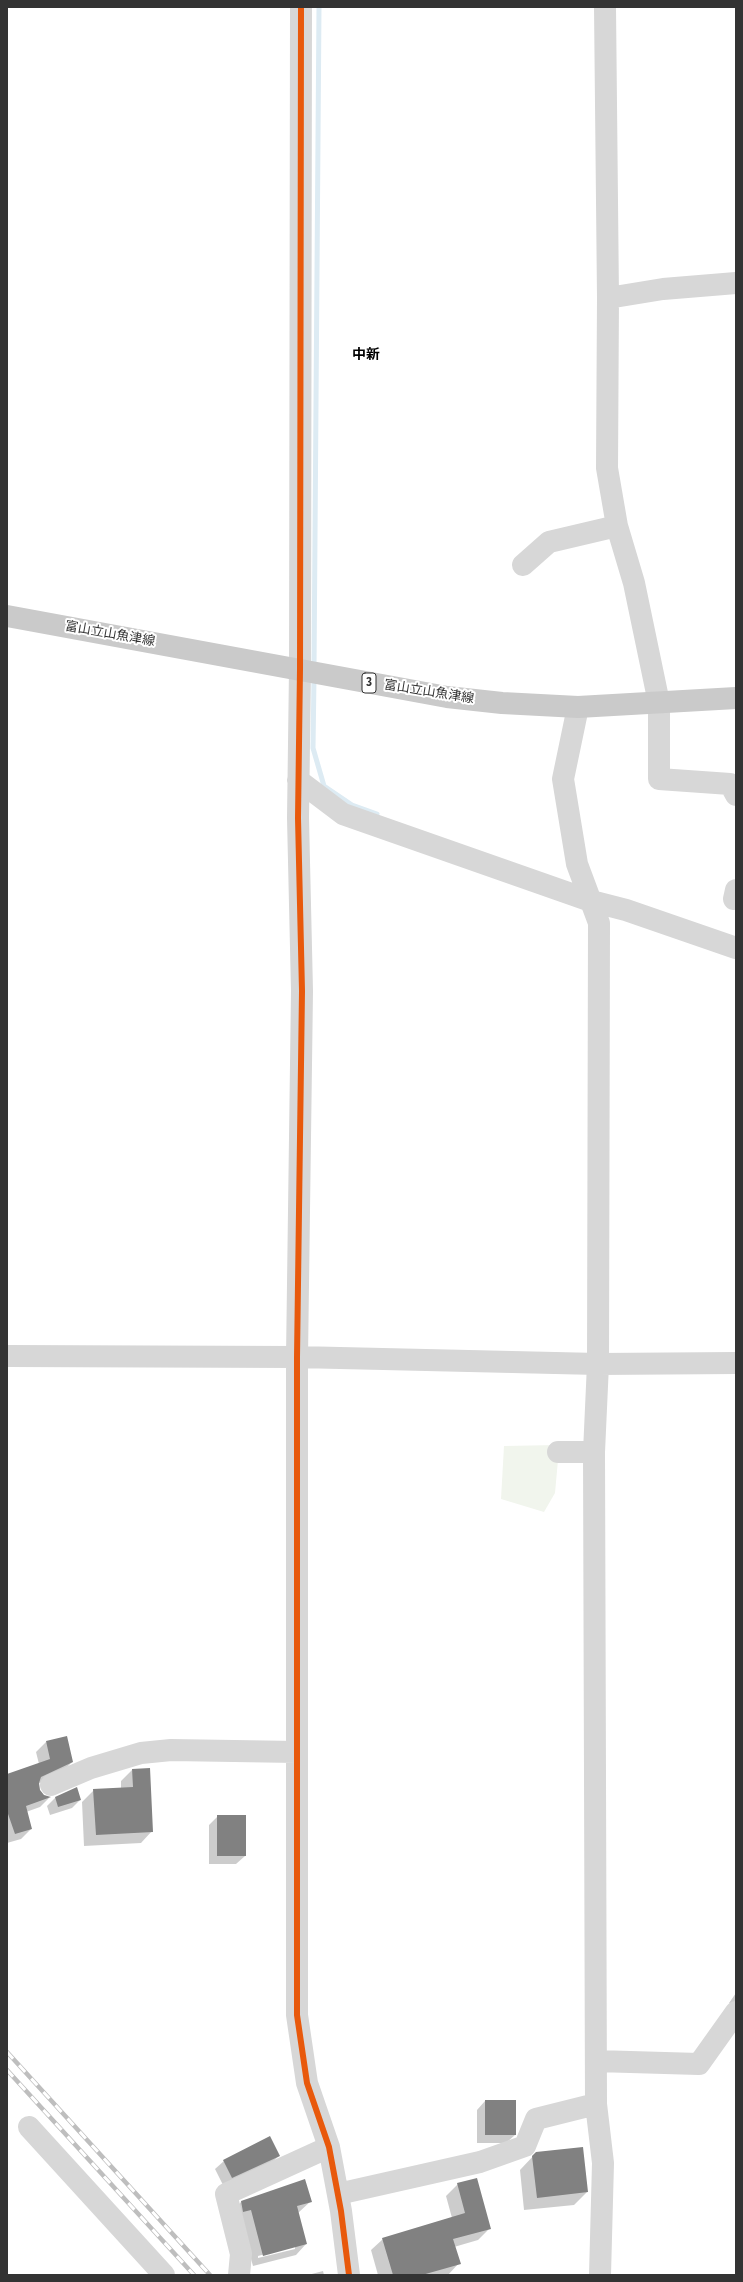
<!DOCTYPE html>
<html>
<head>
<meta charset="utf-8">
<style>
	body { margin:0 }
	#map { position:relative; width:743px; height:2282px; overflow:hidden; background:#fff; font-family:"Fira Sans Condensed",sans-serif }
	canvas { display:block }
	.frame { position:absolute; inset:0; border:8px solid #333; pointer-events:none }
</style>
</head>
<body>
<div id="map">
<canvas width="743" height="2282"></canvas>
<div class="frame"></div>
</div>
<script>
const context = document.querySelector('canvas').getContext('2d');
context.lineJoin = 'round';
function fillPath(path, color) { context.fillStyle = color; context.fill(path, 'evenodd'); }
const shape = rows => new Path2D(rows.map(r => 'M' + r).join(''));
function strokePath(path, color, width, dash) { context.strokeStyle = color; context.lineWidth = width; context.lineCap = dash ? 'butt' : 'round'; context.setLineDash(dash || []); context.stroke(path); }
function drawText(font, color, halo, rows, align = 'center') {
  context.font = font + ' "Fira Sans Condensed","Noto Sans JP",sans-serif'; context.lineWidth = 4; context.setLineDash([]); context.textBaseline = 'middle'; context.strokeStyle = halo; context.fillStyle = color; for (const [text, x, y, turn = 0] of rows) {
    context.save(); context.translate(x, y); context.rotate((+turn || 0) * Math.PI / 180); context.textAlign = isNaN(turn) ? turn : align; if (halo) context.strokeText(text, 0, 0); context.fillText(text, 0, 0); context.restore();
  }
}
fillPath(shape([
	[557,1445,558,1460,555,1493,544,1512,501,1499,504,1446]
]), '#f1f5ed');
fillPath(shape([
	[46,1742,72,1762,62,1772,38,1784,39,1791,43,1796,49,1798,40,1807,26,1812,31,1829,21,1839,7,1843,7,1775,39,1764,36,1752],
	[132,1770,152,1831,141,1843,84,1846,82,1802,94,1790,121,1789,121,1781],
	[55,1798,80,1800,72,1808,50,1815,47,1806],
	[218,1816,245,1856,236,1864,209,1864,209,1825],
	[736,1993,736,2008,729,2003],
	[485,2101,515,2135,506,2143,477,2143,477,2110],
	[536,2153,587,2192,574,2205,524,2210,520,2170],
	[279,2156,270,2164,223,2185,215,2169,224,2161],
	[458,2184,489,2229,478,2240,454,2247,459,2263,448,2275,378,2275,371,2250,383,2239,452,2218,446,2196],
	[311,2201,298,2213,306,2244,296,2255,253,2266,240,2220,231,2213,241,2202],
	[295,2246,295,2249,258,2258,258,2256],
	[323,2271,324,2275,308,2275]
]), '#0003');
strokePath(shape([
	[314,668,319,7],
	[314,678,313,748,324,786,352,805,377,814]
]), '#ddebf3', 5);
fillPath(shape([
	[67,1736,73,1762,41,1777,39,1783,40,1790,44,1795,51,1797,26,1806,32,1829,15,1834,7,1811,7,1774,50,1759,46,1741],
	[150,1768,153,1832,96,1835,93,1789,133,1787,132,1769],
	[77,1787,81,1800,58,1807,55,1797],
	[217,1815,246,1815,246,1856,217,1856],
	[485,2100,516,2100,516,2135,485,2135],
	[270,2136,280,2156,232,2178,223,2160],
	[583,2147,588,2192,537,2198,532,2156,536,2152],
	[477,2178,491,2229,453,2239,461,2264,422,2275,393,2275,382,2238,465,2213,457,2183],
	[305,2179,312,2202,297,2206,307,2244,263,2256,251,2210,243,2212,241,2201]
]), '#818181');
strokePath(shape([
	[301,7,300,669,298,818,302,991,297,1357,297,2015,307,2083,329,2147,341,2211,349,2275],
	[605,7,608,298,607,468,617,526,634,583,659,703,659,779,730,784,736,795],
	[608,298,663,289,736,283],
	[523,565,549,542,617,526],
	[578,707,563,779,577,864,599,923,598,1364,594,1452,596,2104,603,2163,600,2275],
	[298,780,343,814,591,901,626,910,736,948],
	[734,899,736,890],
	[7,1356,297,1357,598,1364,736,1363],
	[558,1452,594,1452],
	[51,1785,91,1768,141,1753,171,1750,297,1752],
	[596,2061,699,2064,736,2012],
	[29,2127,164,2275],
	[338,2194,480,2162,525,2146,536,2119,596,2104],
	[239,2275,241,2254,226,2194,329,2147]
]), '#d7d7d7', 22);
strokePath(shape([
	[7,616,447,697,502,703,578,707,736,698]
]), '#cacaca', 22);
const rail = shape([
	[7,2052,210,2275],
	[7,2070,194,2275]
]);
strokePath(rail, '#bebebe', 4.5);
strokePath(rail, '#fff', 3, [9]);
strokePath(shape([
	[301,7,300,669,298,818,302,991,297,1357,297,2015,307,2083,329,2147,341,2211,349,2275]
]), '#e8590c', 6);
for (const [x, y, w] of [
	[369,683,14]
]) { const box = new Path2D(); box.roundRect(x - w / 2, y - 10, w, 20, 3); context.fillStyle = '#fff'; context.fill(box); strokePath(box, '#333', 1); }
drawText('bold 12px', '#333', null, [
	["3",369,683]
]);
drawText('13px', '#333', '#fff', [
	["富山立山魚津線",110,634,10],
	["富山立山魚津線",429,692,9]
]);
drawText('bold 14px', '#000', '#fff', [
	["中新",366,355]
]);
</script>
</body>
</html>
